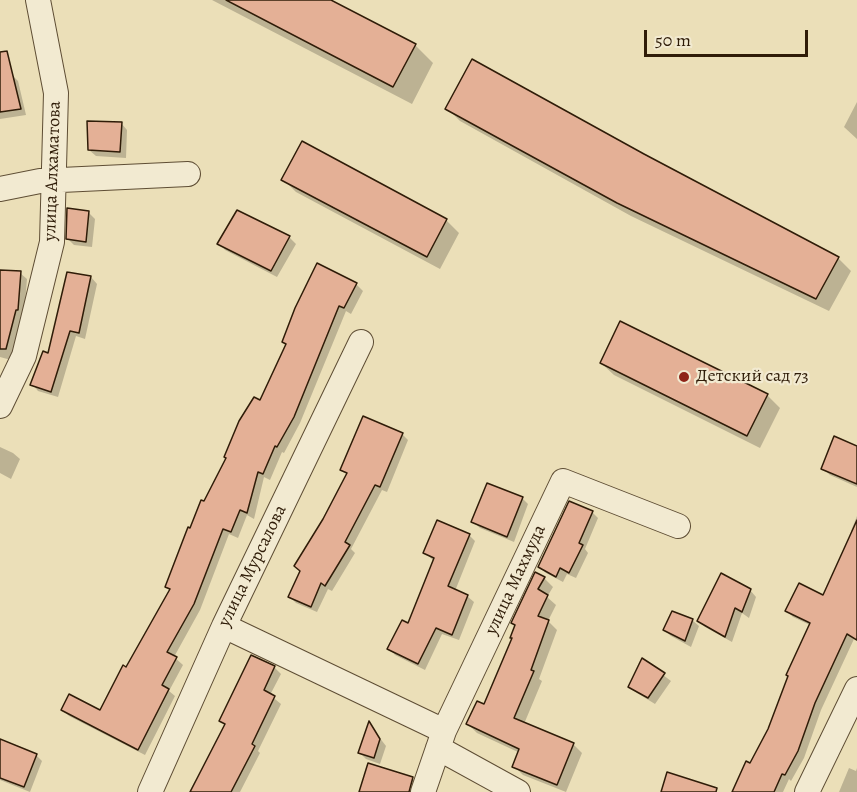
<!DOCTYPE html>
<html>
<head>
<meta charset="utf-8">
<style>
	body { margin:0 }
	#map { position:relative; width:857px; height:792px; overflow:hidden; background:#ebdfb8; font-family:Alegreya,serif }
	canvas { display:block }
	.scale { position:absolute; left:644px; top:30px; width:164px; height:27px; box-sizing:border-box; border:3px solid #2f1c08; border-top:0; padding-left:8px; font-size:18px; line-height:21px; white-space:nowrap; color:#2f1c08; -webkit-text-stroke:4px #f2ead1; paint-order:stroke }
</style>
</head>
<body>
<div id="map">
<canvas width="857" height="792"></canvas>
<div class="scale">50 m</div>
</div>
<script>
const context = document.querySelector('canvas').getContext('2d');
context.lineJoin = 'round';
function fillPath(path, color) { context.fillStyle = color; context.fill(path, 'evenodd'); }
const shape = rows => new Path2D(rows.map(r => 'M' + r).join(''));
function strokePath(path, color, width, dash) { context.strokeStyle = color; context.lineWidth = width; context.lineCap = dash ? 'butt' : 'round'; context.setLineDash(dash || []); context.stroke(path); }
function drawText(font, color, halo, rows, align = 'center') {
  context.font = font + ' Alegreya,serif'; context.lineWidth = 4.5; context.setLineDash([]); context.textBaseline = 'middle'; context.strokeStyle = halo; context.fillStyle = color; for (const [text, x, y, turn = 0] of rows) {
    context.save(); context.translate(x, y); context.rotate((+turn || 0) * Math.PI / 180); context.textAlign = isNaN(turn) ? turn : align; if (halo) context.strokeText(text, 0, 0); context.fillText(text, 0, 0); context.restore();
  }
}
fillPath(shape([
	[212,0,327,0,415,45,433,63,412,104],
	[11,74,18,81,26,115,0,119,0,76],
	[857,102,857,139,844,127],
	[447,108,643,155,838,258,851,271,829,311,631,216,460,121],
	[121,123,127,130,126,158,96,156,89,150],
	[283,179,446,220,459,233,440,269,296,192],
	[88,212,95,219,92,247,74,245,68,239],
	[237,212,289,237,296,244,277,277,225,250,219,243],
	[0,271,20,273,27,279,24,316,11,360,0,357],
	[68,274,91,277,97,284,85,339,76,336,58,397,38,391,32,384,49,355],
	[356,284,363,291,351,314,346,311,300,423,284,453,282,452,270,480,264,477,254,519,247,515,238,538,229,534,200,610,174,657,183,665,169,691,175,696,145,755,69,716,62,710,101,712,171,591,167,587,191,530,261,402,287,345,283,342],
	[601,363,767,395,780,408,760,448,614,375],
	[402,434,408,440,387,492,382,490,351,549,355,553,332,591,328,589,317,612,296,603,290,597,324,520,348,475,342,469],
	[0,447,13,453,20,459,11,479,0,473],
	[857,447,857,487,830,475,823,469],
	[522,498,528,504,514,542,480,528,473,522],
	[592,512,598,518,585,549,588,553,576,578,567,574,563,582,546,573,540,567],
	[857,516,857,641,854,639,821,710,804,758,791,781,789,779,783,792,736,792,770,730,810,625,793,617,787,611,823,597,853,533,851,531],
	[469,535,475,541,455,591,467,596,474,602,459,640,442,634,425,670,395,655,389,648,409,625,434,561,425,553],
	[544,578,553,587,547,597,556,605,548,621,557,630,539,679,542,681,524,724,573,744,582,753,566,792,523,775,514,766,520,753,477,733,468,724,485,706,513,639,516,626],
	[750,590,756,597,749,618,742,613,732,642,705,627,698,621],
	[692,620,699,626,691,647,671,636,664,630],
	[252,657,274,667,281,674,270,695,281,704,258,751,260,753,240,792,189,792,195,781,197,782,226,725,221,721],
	[643,660,671,681,655,704,637,693,630,687],
	[369,724,386,746,380,764,366,759,360,753],
	[0,745,36,755,42,761,30,792,0,780],
	[849,768,856,771,857,768,857,792,839,792],
	[412,778,419,784,417,792,359,792]
]), '#0003');
const building = shape([
	[226,0,331,0,416,44,393,87,226,0],
	[7,51,21,109,0,112,0,52,7,51],
	[472,59,644,154,839,257,816,299,617,203,445,109,472,59],
	[87,121,122,122,120,152,88,150,87,121],
	[302,141,447,219,427,257,281,180,302,141],
	[67,208,89,211,86,242,66,239,67,208],
	[237,210,290,236,271,271,217,244,237,210],
	[317,263,357,283,344,308,339,306,294,417,277,447,275,446,263,474,258,472,247,513,240,510,231,532,223,529,194,604,167,652,177,657,162,685,169,689,138,750,61,710,69,694,100,710,123,665,126,667,170,589,165,587,188,527,190,528,201,500,204,501,226,458,224,457,239,421,254,397,260,400,286,344,282,342,295,308,317,263],
	[0,270,21,271,18,310,16,310,6,349,0,349,0,270],
	[67,272,91,276,79,333,70,331,51,392,30,385,43,351,48,353,67,272],
	[620,321,768,394,747,436,600,363,620,321],
	[363,416,403,433,380,487,375,485,345,542,350,545,325,586,321,583,311,607,288,597,300,571,294,566,323,519,347,473,340,470,363,416],
	[834,436,857,446,857,484,821,469,834,436],
	[487,483,523,497,507,537,471,522,487,483],
	[569,501,593,511,579,543,583,545,569,573,560,568,556,577,538,567,569,501],
	[437,520,470,534,448,586,468,595,452,635,436,628,418,664,387,649,402,620,408,623,434,558,423,553,437,520],
	[857,520,857,640,847,634,815,703,798,751,785,775,782,774,774,792,732,792,746,761,750,763,768,729,788,676,786,675,810,623,785,611,799,583,823,595,857,520],
	[535,572,545,577,538,589,548,595,538,616,549,620,531,670,534,671,514,718,574,743,557,785,512,767,519,749,466,724,477,701,484,704,512,638,510,638,515,625,511,623,535,572],
	[721,573,751,589,742,612,735,608,725,637,697,621,721,573],
	[672,611,693,619,685,641,663,630,672,611],
	[251,655,275,666,264,690,275,696,252,744,255,746,231,792,190,792,225,724,219,721,251,655],
	[642,658,665,673,648,698,628,687,642,658],
	[369,721,380,739,374,758,358,753,369,721],
	[0,739,37,754,24,787,0,778,0,739],
	[368,763,413,777,409,792,359,792,368,763],
	[667,772,717,788,716,792,661,792,667,772]
]);
fillPath(building, '#e4b096');
strokePath(building, '#2f1c08', 1.5);
const minor = shape([
	[0,189,40,181,188,174],
	[0,406,24,356,52,242,56,93,38,0],
	[224,626,444,731],
	[438,748,518,792],
	[150,792,224,626,361,342],
	[423,792,444,731,563,481,678,526],
	[807,792,857,689]
]);
strokePath(minor, '#5e4d34', 26);
strokePath(minor, '#f2ead1', 24);
for (const [x, y, r, color] of [
	[684,377,6,"#8f2418"]
]) { const dot = new Path2D(); dot.arc(x, y, r, 0, 2 * Math.PI); context.fillStyle = color; context.fill(dot); strokePath(dot, '#f2ead1', 2); }
drawText('18px', '#2f1c08', '#f2ead1', [
	["улица Алхаматова",53,171,-88],
	["улица Мурсалова",253,566,-64],
	["улица Махмуда",516,580,-65]
]);
drawText('18px', '#2f1c08', '#f2ead1', [
	["Детский сад 73",696,377]
], 'left');
</script>
</body>
</html>
